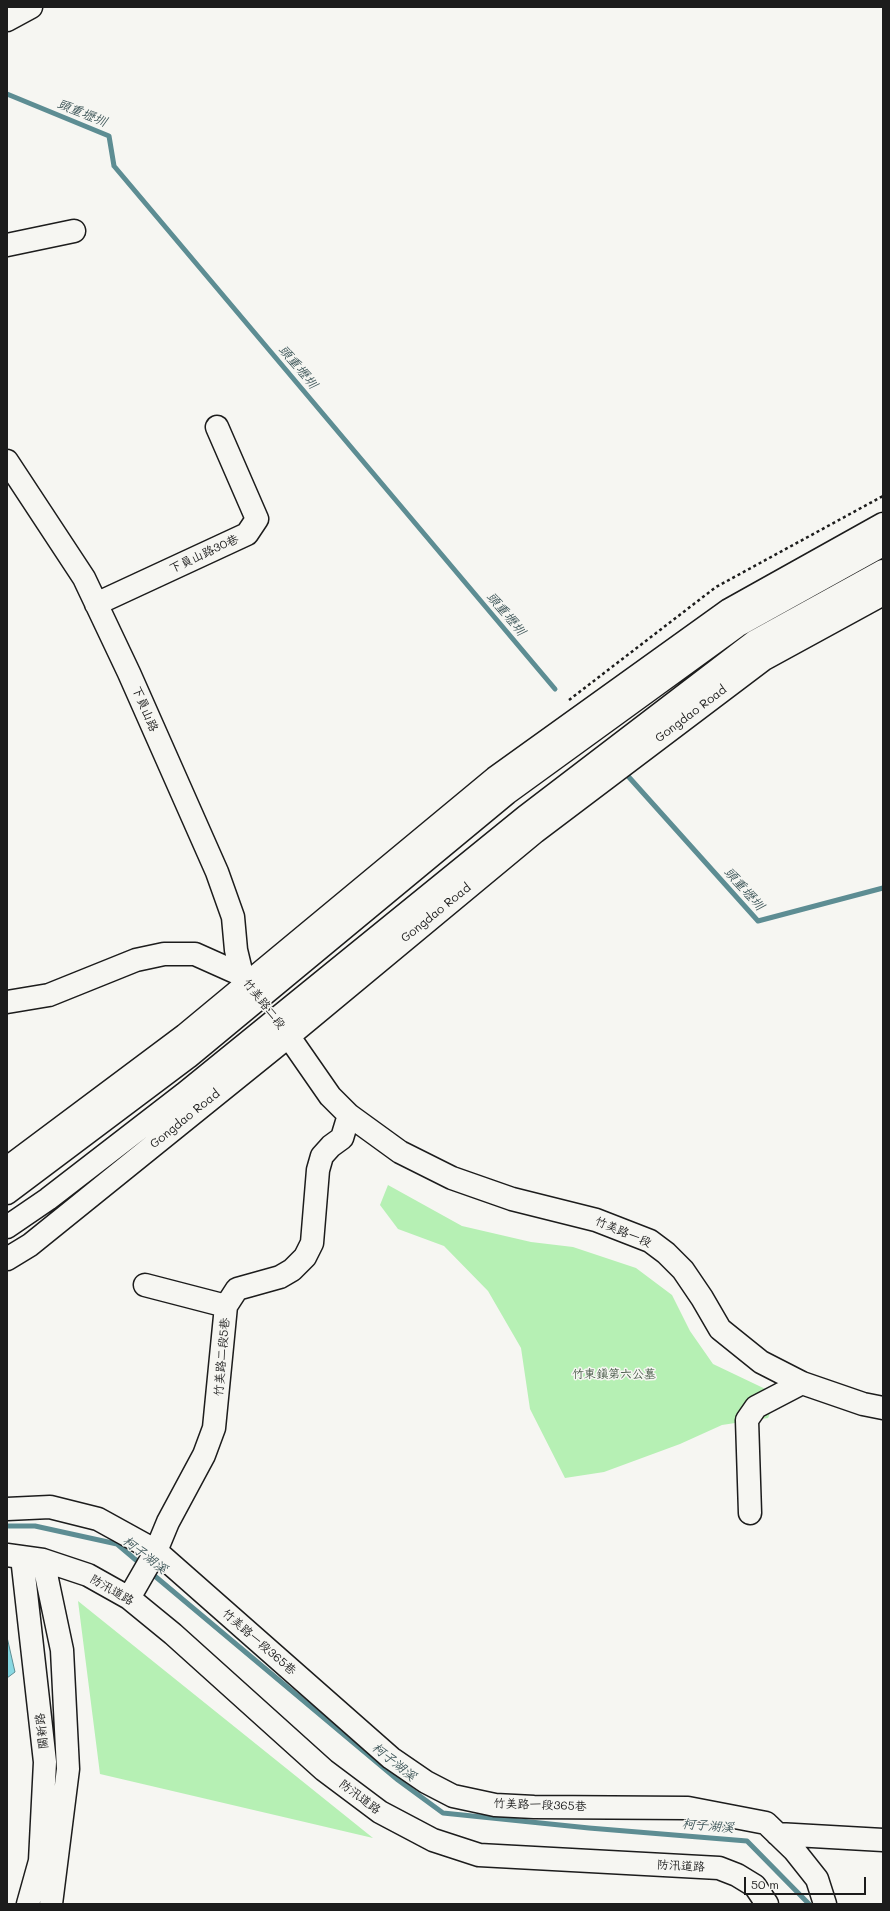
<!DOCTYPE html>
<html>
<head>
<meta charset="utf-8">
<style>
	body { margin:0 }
	#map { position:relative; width:890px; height:1911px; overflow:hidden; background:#f6f6f2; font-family:Mali,sans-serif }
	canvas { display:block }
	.frame { position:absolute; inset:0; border:8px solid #1c1c1c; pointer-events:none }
	.scale { position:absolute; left:744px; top:1877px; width:122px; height:18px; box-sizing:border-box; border:2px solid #1c1c1c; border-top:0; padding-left:5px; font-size:12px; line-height:14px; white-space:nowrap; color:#1c1c1c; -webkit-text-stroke:3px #f6f6f2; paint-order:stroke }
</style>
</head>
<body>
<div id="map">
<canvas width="890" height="1911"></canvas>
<div class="frame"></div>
<div class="scale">50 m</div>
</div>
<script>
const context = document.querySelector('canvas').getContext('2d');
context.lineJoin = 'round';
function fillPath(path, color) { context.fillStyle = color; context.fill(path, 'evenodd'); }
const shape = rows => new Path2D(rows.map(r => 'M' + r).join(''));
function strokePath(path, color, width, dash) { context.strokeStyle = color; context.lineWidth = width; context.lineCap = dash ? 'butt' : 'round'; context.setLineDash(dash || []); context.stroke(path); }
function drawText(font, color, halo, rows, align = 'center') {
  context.font = font + ' Mali,"LXGW WenKai TC",sans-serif'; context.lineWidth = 3; context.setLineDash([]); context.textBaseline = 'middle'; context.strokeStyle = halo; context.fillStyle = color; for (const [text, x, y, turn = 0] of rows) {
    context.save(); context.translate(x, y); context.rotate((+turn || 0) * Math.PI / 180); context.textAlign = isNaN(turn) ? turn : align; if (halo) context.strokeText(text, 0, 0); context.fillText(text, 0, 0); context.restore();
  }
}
fillPath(shape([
	[388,1185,462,1226,531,1242,573,1247,636,1268,672,1295,690,1331,713,1364,778,1395,768,1418,722,1425,680,1444,604,1472,565,1478,530,1409,521,1348,488,1291,444,1246,398,1229,380,1205],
	[78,1601,373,1838,100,1774]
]), '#b6f0b4');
const water = shape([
	[7,1637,15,1672,7,1678,7,1637]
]);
fillPath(water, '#89d9e3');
strokePath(water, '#5d8d93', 1);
strokePath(shape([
	[7,94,109,136,114,166,555,689],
	[627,775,758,921,883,888],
	[7,1526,35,1526,117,1544,143,1566],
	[150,1572,398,1780,443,1813,589,1828,747,1841,809,1904]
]), '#5d8d93', 5);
const minor = shape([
	[7,20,31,7],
	[7,245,74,231],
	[7,461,84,578,129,673,217,872,233,917,236,950,242,975],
	[96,604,247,534,257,519,217,427],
	[7,1002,49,995,136,960,164,954,195,954,242,975,256,993],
	[280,1024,330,1096,349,1115,400,1152,452,1178,512,1199,596,1220,650,1241,666,1253,683,1270,702,1298,720,1329,761,1362,802,1383,863,1404,883,1408],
	[7,1168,185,1035,495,778,729,610,883,524],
	[7,1193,188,1057,507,793,737,626,883,545],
	[7,1227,48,1199,184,1094,525,817,754,642,883,571],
	[7,1259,30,1245,289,1036,535,832,764,659,883,594],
	[145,1285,226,1306],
	[7,1509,50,1507,98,1519,156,1551,391,1758,426,1782,453,1796,495,1805,534,1807,688,1808,766,1823,794,1850,817,1879,825,1904],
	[750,1513,747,1420,756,1407,802,1383],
	[7,1555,43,1560,88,1575,129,1598,173,1634,324,1770,380,1812,433,1840,479,1855,719,1868,737,1875,755,1886,767,1904],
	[22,1557,45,1762,40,1861,28,1904],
	[43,1560,62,1650,68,1769,51,1904],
	[129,1598,156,1551,168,1522,204,1455,214,1428,226,1306,237,1289,280,1277,292,1270,305,1257,312,1243,318,1170,322,1156,331,1146,342,1138,349,1115],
	[777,1834,883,1840]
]);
strokePath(minor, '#1c1c1c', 25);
strokePath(shape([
	[569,700,716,587,883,496]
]), '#1c1c1c', 2.5, [3, 3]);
strokePath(minor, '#f6f6f2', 22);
drawText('12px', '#1c1c1c', '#f6f6f2', [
	["下員山路30巷",204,554,-25],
	["下員山路",145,709,67],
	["Gongdao Road",691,714,-37],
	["Gongdao Road",436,913,-39],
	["竹美路二段",264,1004,52],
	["Gongdao Road",185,1119,-39],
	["竹美路一段",623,1232,23],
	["竹美路二段5巷",222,1357,-85],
	["防汛道路",112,1590,30],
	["竹美路一段365巷",259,1642,41],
	["關新路",42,1731,-97],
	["防汛道路",360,1797,37],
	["竹美路一段365巷",540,1805,2],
	["防汛道路",681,1866,3]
]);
drawText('12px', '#4a5c4a', '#f6f6f2', [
	["竹東鎮第六公墓",614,1374]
]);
drawText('italic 13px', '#3d5558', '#f6f6f2', [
	["頭重壢圳",82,113,22],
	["頭重壢圳",298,367,50],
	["頭重壢圳",506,614,50],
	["頭重壢圳",744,889,48],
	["柯子湖溪",145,1555,38],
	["柯子湖溪",394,1762,39],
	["柯子湖溪",708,1826,5]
]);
</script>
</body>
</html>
